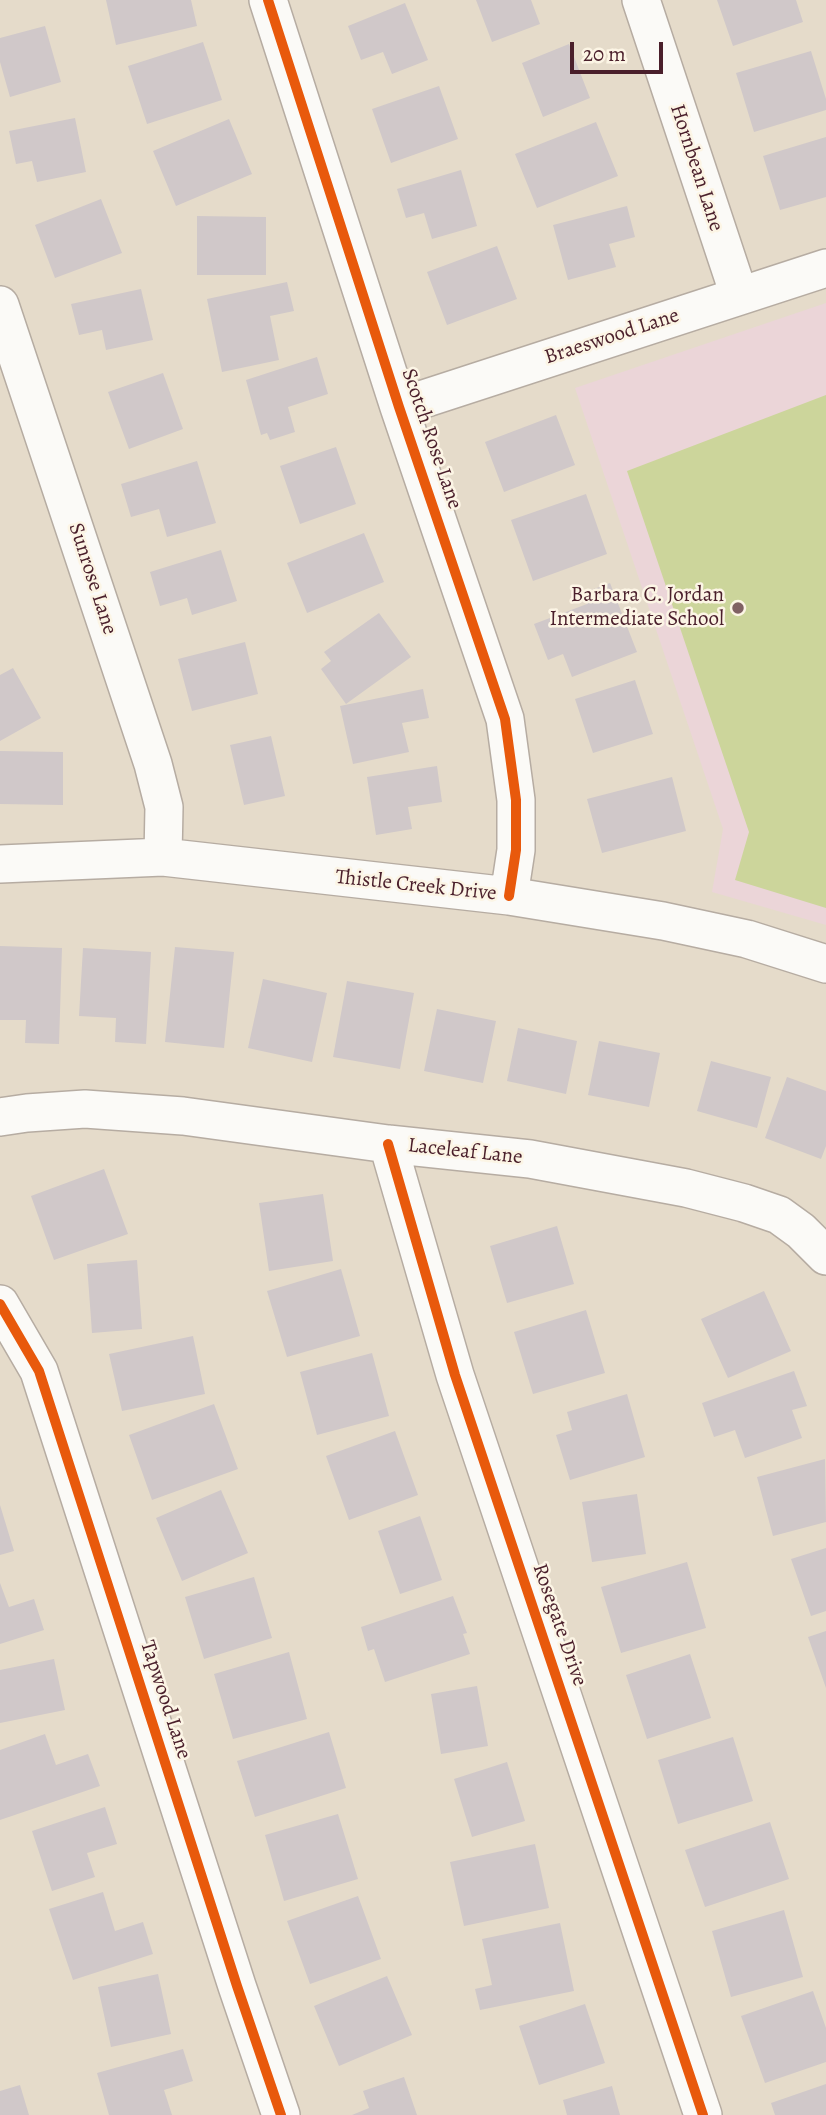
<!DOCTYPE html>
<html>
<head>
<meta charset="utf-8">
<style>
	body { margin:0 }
	#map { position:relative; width:826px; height:2115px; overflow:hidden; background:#e5dbca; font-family:Alegreya,serif }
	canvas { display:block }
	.scale { position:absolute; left:570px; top:42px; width:93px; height:32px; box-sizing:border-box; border:4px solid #4a1f2b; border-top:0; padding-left:9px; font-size:21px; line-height:24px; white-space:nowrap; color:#4a1f2b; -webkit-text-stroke:5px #fcf5e5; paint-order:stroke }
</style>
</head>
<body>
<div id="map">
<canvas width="826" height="2115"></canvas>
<div class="scale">20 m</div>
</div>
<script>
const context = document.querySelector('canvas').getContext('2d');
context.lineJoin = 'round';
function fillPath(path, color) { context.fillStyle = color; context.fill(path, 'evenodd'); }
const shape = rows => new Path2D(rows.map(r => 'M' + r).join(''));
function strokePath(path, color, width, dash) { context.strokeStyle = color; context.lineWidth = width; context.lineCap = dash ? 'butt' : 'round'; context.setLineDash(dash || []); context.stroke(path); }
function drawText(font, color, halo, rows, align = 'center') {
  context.font = font + ' Alegreya,serif'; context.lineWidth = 5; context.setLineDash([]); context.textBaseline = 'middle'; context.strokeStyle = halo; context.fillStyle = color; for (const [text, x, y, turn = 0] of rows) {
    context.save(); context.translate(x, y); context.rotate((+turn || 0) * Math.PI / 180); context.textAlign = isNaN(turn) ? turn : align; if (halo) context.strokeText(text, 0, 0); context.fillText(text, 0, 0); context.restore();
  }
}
fillPath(shape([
	[826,303,826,925,712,892,723,829,575,388]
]), '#ebd5d8');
fillPath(shape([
	[826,395,826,908,735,880,749,832,627,471]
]), '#ccd59b');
fillPath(shape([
	[106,0,191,0,197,26,116,45],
	[476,0,531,0,540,24,492,42],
	[717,0,796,0,803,22,733,46],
	[405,3,428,60,392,74,383,52,361,60,348,26],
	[45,26,61,82,10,97,0,62,0,38],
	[203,42,222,100,147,124,128,66],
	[569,44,590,98,543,117,522,63],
	[811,51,826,99,826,110,754,132,736,73],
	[439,86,458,139,391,163,372,109],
	[75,118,86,172,37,182,32,161,16,164,9,131],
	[229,119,252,174,176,206,153,151],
	[596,122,618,176,537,208,515,154],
	[826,137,826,197,780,210,763,156],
	[461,170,477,226,432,239,424,213,406,218,397,189],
	[101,199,122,253,55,278,35,225],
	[627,206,635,237,609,244,616,267,568,280,553,225],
	[197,216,266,217,266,275,197,275],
	[497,246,517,299,447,325,427,272],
	[287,282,294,311,270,316,279,360,222,372,207,299],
	[141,289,153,340,106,350,102,330,79,335,71,304],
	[317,357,328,394,288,407,295,432,270,440,267,433,261,435,246,380],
	[163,373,183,429,129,449,108,392],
	[556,415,575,465,504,492,485,442],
	[336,447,356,504,300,524,280,466],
	[197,461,216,523,167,537,159,509,131,517,121,484],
	[586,494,607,554,533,581,511,520],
	[364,533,384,582,307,613,287,563],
	[221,550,237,601,192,615,187,598,160,606,150,572],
	[610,583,637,652,572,677,563,654,548,660,534,624,587,604,583,593],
	[379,613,411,657,346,704,321,669,331,661,324,652],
	[245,642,258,694,192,711,178,659],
	[13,668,41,718,0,741,0,675],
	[635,680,653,734,593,753,575,699],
	[423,689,429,718,402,723,409,752,353,764,340,706],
	[271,736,285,796,244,805,230,745],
	[0,751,63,752,63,805,0,804],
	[437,766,442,802,408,807,412,829,376,835,367,777],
	[672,777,686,831,602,853,587,799],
	[0,946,62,948,59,1044,25,1043,26,1020,0,1020],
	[175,947,234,952,224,1048,165,1042],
	[83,948,151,952,146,1044,115,1042,116,1018,79,1016],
	[263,979,327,993,312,1062,248,1048],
	[347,981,414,993,400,1069,333,1057],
	[437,1009,496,1021,483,1083,424,1071],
	[518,1028,577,1041,566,1094,507,1081],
	[599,1041,660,1053,649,1107,588,1095],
	[711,1061,771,1077,757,1128,697,1111],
	[787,1077,826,1091,826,1146,821,1159,765,1138],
	[104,1169,128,1234,54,1260,31,1196],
	[323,1194,333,1261,269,1271,259,1203],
	[557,1226,574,1284,507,1303,490,1246],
	[137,1260,142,1329,92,1333,87,1264],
	[341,1269,360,1336,287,1357,267,1291],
	[764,1291,791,1351,728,1378,701,1319],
	[586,1310,605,1373,533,1394,514,1332],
	[193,1336,205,1394,122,1411,109,1354],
	[372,1353,389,1416,317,1435,300,1372],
	[794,1371,807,1406,792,1410,802,1438,745,1458,735,1430,714,1437,702,1403],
	[627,1394,645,1457,570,1480,556,1435,572,1430,567,1412],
	[214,1404,238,1469,152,1500,129,1435],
	[395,1431,418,1495,349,1520,326,1456],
	[825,1459,826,1522,773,1536,757,1477],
	[221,1490,248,1553,182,1581,156,1518],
	[637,1494,646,1554,592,1562,582,1502],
	[0,1505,14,1551,0,1555],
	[420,1516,442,1580,400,1594,378,1531],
	[826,1548,826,1611,811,1616,791,1559],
	[687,1562,706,1628,621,1653,601,1587],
	[254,1577,272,1638,204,1659,185,1597],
	[0,1583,9,1607,34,1599,44,1630,0,1644],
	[453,1596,467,1633,463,1634,470,1654,385,1682,374,1649,368,1651,361,1627],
	[826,1631,826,1688,808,1637],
	[289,1652,307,1719,233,1739,214,1674],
	[690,1654,711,1718,647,1739,626,1675],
	[54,1659,65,1710,0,1723,0,1670],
	[477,1686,488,1746,441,1754,431,1694],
	[329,1732,346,1788,255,1817,237,1761],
	[45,1734,56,1765,88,1754,100,1786,0,1820,0,1750],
	[733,1737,753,1801,678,1824,658,1760],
	[507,1762,525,1821,472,1837,454,1779],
	[105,1807,117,1844,87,1853,95,1877,52,1891,32,1831],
	[338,1814,358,1879,284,1901,265,1835],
	[770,1822,789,1879,705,1907,685,1850],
	[535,1844,549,1908,464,1926,450,1862],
	[103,1892,115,1931,143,1922,153,1954,73,1980,49,1909],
	[358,1896,381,1959,310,1984,287,1921],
	[784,1910,803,1977,731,1997,712,1931],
	[560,1923,574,1991,480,2010,475,1989,492,1985,482,1939],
	[158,1974,171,2034,111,2047,98,1987],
	[387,1976,412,2035,339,2066,314,2006],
	[813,1991,826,2028,826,2062,765,2083,741,2016],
	[585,2004,605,2063,539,2085,519,2026],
	[183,2049,193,2081,164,2090,172,2115,109,2115,97,2073],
	[404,2077,417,2115,352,2115,369,2108,363,2091],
	[826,2084,826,2115,775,2115,771,2103],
	[20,2085,29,2115,0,2115,0,2091],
	[612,2086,620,2115,567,2115,563,2100]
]), '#d0c8c9');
const minor = shape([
	[268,0,399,407,505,719,516,800,516,850,509,896],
	[641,0,739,295],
	[0,305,153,764,164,807,163,857],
	[399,407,826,268],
	[0,864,163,857,509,896,663,921,747,939,826,964],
	[0,1117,27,1113,85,1109,183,1116,388,1144,530,1159,686,1188,744,1203,779,1215,801,1231,826,1256],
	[388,1144,455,1375,703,2115],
	[0,1304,39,1371,237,1986,281,2115]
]);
strokePath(minor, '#b6aca2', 40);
strokePath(minor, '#fbfaf7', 37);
strokePath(shape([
	[268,0,399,407,505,719,516,800,516,850,509,896],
	[388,1144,455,1375,703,2115],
	[0,1304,39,1371,237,1986,281,2115]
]), '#e8590c', 10);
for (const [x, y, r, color] of [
	[738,608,7,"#806163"]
]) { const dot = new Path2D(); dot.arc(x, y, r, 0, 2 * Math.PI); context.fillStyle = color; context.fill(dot); strokePath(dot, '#fcf5e5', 2.5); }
drawText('21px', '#4a1f2b', '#fcf5e5', [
	["Hornbean Lane",696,168,72],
	["Braeswood Lane",612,337,-18],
	["Scotch Rose Lane",431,439,71],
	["Sunrose Lane",92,579,72],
	["Thistle Creek Drive",416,886,6],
	["Laceleaf Lane",465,1152,6],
	["Rosegate Drive",559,1625,71],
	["Tapwood Lane",165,1700,72]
]);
drawText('21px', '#4a1f2b', '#fcf5e5', [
	["Barbara C. Jordan",724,596],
	["Intermediate School",724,620]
], 'right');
</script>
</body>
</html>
